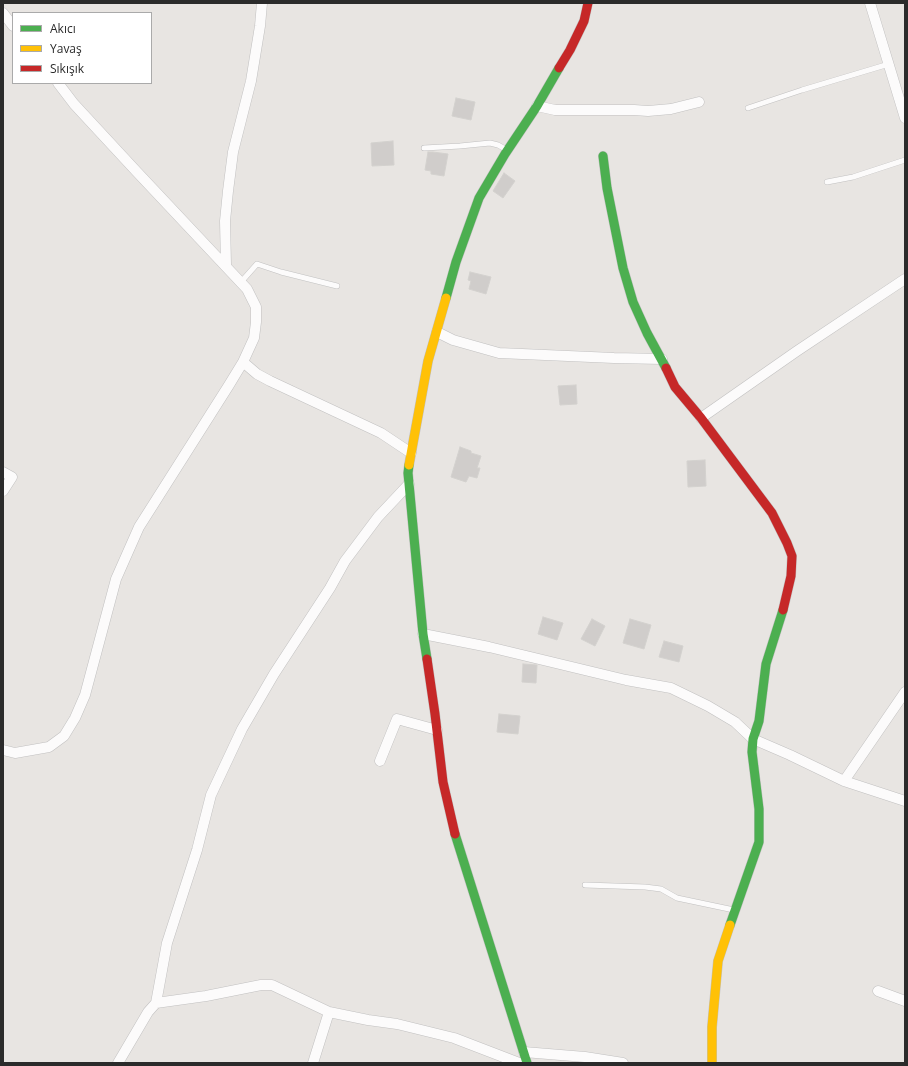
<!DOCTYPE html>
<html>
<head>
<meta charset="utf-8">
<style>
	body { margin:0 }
	#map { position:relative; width:908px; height:1066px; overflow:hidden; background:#e8e5e2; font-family:"Open Sans",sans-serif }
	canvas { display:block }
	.frame { position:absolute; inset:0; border:4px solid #2b2b2b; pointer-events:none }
	.legend { position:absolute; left:12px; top:12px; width:140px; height:72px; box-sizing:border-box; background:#fff; border:1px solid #aaa; margin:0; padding:5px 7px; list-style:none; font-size:12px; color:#2b2b2b }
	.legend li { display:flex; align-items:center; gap:8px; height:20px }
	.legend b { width:20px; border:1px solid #aaa }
</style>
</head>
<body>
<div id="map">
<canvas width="908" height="1066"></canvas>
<div class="frame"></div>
<ul class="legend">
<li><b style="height:5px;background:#4caf50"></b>Akıcı</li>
<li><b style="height:5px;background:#ffc107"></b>Yavaş</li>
<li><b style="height:5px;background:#c62828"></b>Sıkışık</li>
</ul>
</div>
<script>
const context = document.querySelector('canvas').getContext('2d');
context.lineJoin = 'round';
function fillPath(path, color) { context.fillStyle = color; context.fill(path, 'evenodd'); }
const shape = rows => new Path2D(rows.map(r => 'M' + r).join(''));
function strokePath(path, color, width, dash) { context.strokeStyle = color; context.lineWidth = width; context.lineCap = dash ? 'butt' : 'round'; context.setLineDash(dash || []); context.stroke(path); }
const building = shape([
	[456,98,475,102,471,120,452,116,456,98],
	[393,141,394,165,372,166,371,143,393,141],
	[428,152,433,152,448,154,444,176,431,174,431,171,425,170,428,152],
	[504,173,515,181,503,198,493,191,504,173],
	[470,272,491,277,486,294,469,289,471,281,468,280,470,272],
	[576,385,577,404,560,405,558,386,576,385],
	[460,447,471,451,471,453,481,456,477,468,480,468,477,478,469,476,466,482,451,477,460,447],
	[705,460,706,486,688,487,687,461,705,460],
	[543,617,563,623,557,640,538,634,543,617],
	[592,619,605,626,595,646,581,639,592,619],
	[630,619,651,625,644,649,623,643,630,619],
	[664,641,683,646,679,662,659,657,664,641],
	[523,664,537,665,536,683,522,682,523,664],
	[499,714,520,716,518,734,497,732,499,714]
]);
fillPath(building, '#d0cdcb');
strokePath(building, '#d3d1ce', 1);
const lane = shape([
	[748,108,802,90,889,64],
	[424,148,460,146,490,143,498,145,507,150],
	[827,182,853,177,905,160],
	[241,282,257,264,281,272,337,286],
	[585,885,645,887,661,889,677,898,734,910]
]);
const street = shape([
	[870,3,905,118],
	[3,13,13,26],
	[537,106,555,110,634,110,648,111,671,109,699,102],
	[226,265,225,221,228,191,233,152,251,81,260,26,262,3],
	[437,332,453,340,499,353,614,358,662,359],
	[243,362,257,374,270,381,381,433,411,453],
	[701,418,797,351,905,279],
	[3,472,12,477,3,491],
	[423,634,489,647,626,680,671,688,708,706,735,722,753,739,790,755,844,781,905,801],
	[3,750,15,753,49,747,64,736,75,718,85,695,116,579,139,527,229,385,243,362,254,338,256,322,256,307,247,289,137,172,74,104,58,83],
	[380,761,397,719,437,730],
	[844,781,905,692],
	[878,991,905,1001],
	[156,1003,206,996,261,985,272,985,329,1012,368,1020,397,1024,454,1038,519,1063],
	[524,1052,585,1057,623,1063],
	[118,1063,148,1012,156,1003,167,943,197,850,211,795,242,729,274,674,330,588,345,561,378,517,409,484],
	[313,1063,329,1012]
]);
const fast = shape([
	[603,156,607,188,623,268,633,302,647,333,666,368],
	[446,298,456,262,479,198,505,154,537,106,559,68],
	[409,465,408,473,423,634,427,659],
	[455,834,527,1063],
	[730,925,759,842,759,809,752,752,753,739,759,721,766,664,783,610]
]);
const slow = shape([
	[409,465,428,361,446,298],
	[712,1063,712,1027,718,961,730,925]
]);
const jam = shape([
	[559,68,570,50,584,21,588,3],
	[666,368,675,387,701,418,772,513,787,543,792,556,791,576,783,610],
	[427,659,435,714,443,782,455,834]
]);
strokePath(lane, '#c1c0c0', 6);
strokePath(street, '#c1c0c0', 11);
strokePath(fast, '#c1c0c0', 10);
strokePath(slow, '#c1c0c0', 10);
strokePath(jam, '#c1c0c0', 10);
strokePath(lane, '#fcfbfb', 5);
strokePath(street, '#fcfbfb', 10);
strokePath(fast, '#4caf50', 9);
strokePath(slow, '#ffc107', 9);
strokePath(jam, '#c62828', 9);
</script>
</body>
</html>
